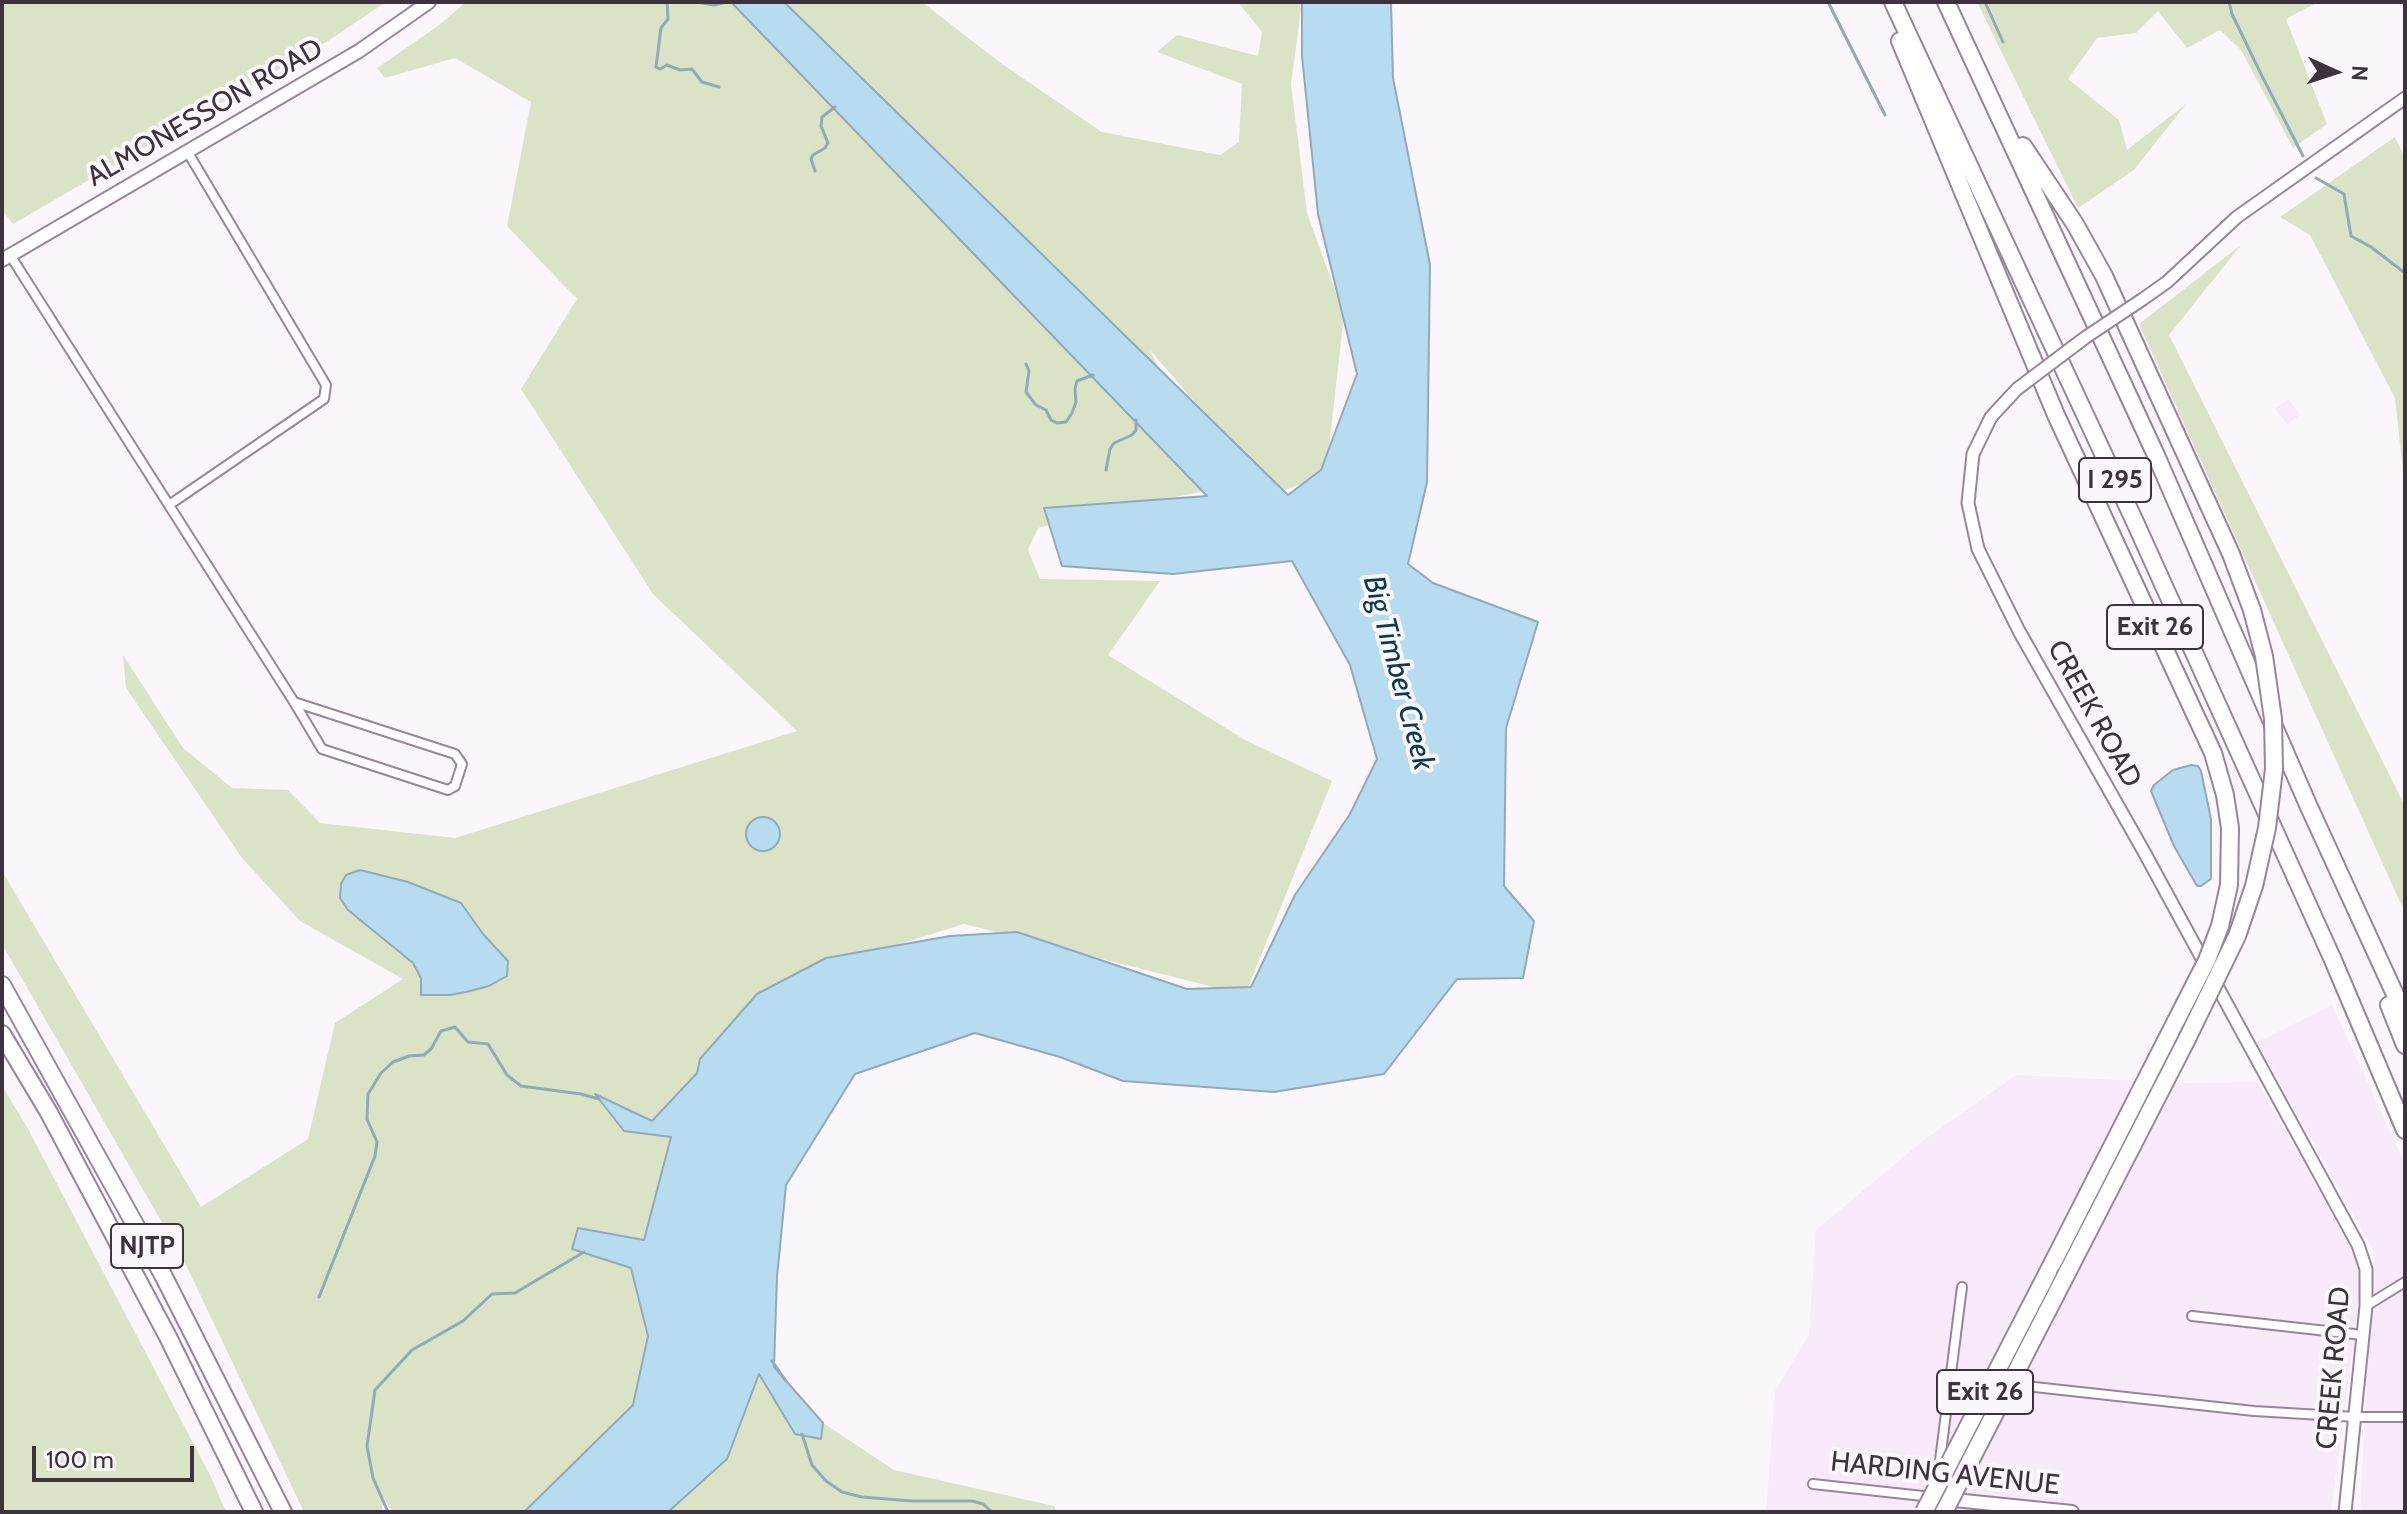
<!DOCTYPE html>
<html>
<head>
<meta charset="utf-8">
<style>
	body { margin:0 }
	#map { position:relative; width:2407px; height:1514px; overflow:hidden; background:#fbf6fc; font-family:Cabin,sans-serif }
	canvas { display:block }
	.frame { position:absolute; inset:0; border:4px solid #3c333e; pointer-events:none }
	.north { position:absolute; left:2295px; top:32px; width:80px; height:80px; -webkit-text-stroke:6px #fbf6fc; paint-order:stroke; rotate:93deg; font-size:22px; font-weight:700; line-height:32px; text-align:center; color:#3c333e }
	.north::after { content:''; display:block; margin:auto; width:28px; height:36px; background:#3c333e; clip-path:polygon(50% 0,100% 100%,50% 72%,0 100%) }
	.scale { position:absolute; left:32px; top:1446px; width:162px; height:36px; box-sizing:border-box; border:4px solid #3c333e; border-top:0; padding-left:10px; font-size:24px; line-height:28px; white-space:nowrap; color:#3c333e; -webkit-text-stroke:6px #fbf6fc; paint-order:stroke }
</style>
</head>
<body>
<div id="map">
<canvas width="2407" height="1514"></canvas>
<div class="frame"></div>
<div class="north">N</div>
<div class="scale">100 m</div>
</div>
<script>
const context = document.querySelector('canvas').getContext('2d');
context.lineJoin = 'round';
function fillPath(path, color) { context.fillStyle = color; context.fill(path, 'evenodd'); }
const shape = rows => new Path2D(rows.map(r => 'M' + r).join(''));
function strokePath(path, color, width, dash) { context.strokeStyle = color; context.lineWidth = width; context.lineCap = dash ? 'butt' : 'round'; context.setLineDash(dash || []); context.stroke(path); }
function drawText(font, color, halo, rows, align = 'center') {
  context.font = font + ' Cabin,sans-serif'; context.lineWidth = 8; context.setLineDash([]); context.textBaseline = 'middle'; context.strokeStyle = halo; context.fillStyle = color; for (const [text, x, y, turn = 0] of rows) {
    context.save(); context.translate(x, y); context.rotate((+turn || 0) * Math.PI / 180); context.textAlign = isNaN(turn) ? turn : align; if (halo) context.strokeText(text, 0, 0); context.fillText(text, 0, 0); context.restore();
  }
}
fillPath(shape([
	[2288,399,2300,415,2287,424,2275,409],
	[2332,1005,2405,1164,2405,1512,2360,1512,2374,1252,2257,1042],
	[2016,1075,2184,1083,2258,1082,2355,1256,2361,1283,2331,1512,1766,1512,1775,1391,1809,1335,1816,1230,1924,1140]
]), '#f7ebfa');
fillPath(shape([
	[2,2,386,2,328,41,13,224,2,210],
	[466,2,922,2,1002,64,1102,132,1220,155,1239,142,1242,84,1157,52,1177,35,1258,56,1262,32,1238,2,1302,2,1291,84,1307,213,1344,315,1326,475,1274,494,1150,350,1217,489,1111,509,1038,528,1028,550,1040,579,1160,581,1108,655,1245,740,1332,781,1245,995,964,924,800,975,697,1073,652,1121,597,1096,624,1131,671,1137,644,1240,578,1229,572,1249,631,1267,648,1335,633,1405,524,1512,393,1512,383,1497,382,1512,304,1512,184,1261,2,944,2,871,201,1207,308,1139,335,1023,403,979,300,921,242,858,126,688,123,655,183,748,232,788,288,790,320,823,455,838,797,731,653,594,521,389,577,299,507,226,531,102,455,58,385,78,377,68,438,26],
	[1977,2,2318,2,2286,19,2327,124,2293,148,2241,50,2220,30,2187,48,2158,11,2136,33,2097,38,2068,79,2119,120,2127,150,2186,104,2134,170,2078,208],
	[2395,137,2405,158,2405,491,2395,398,2310,235,2280,217],
	[2241,245,2169,335,2405,806,2405,913,2139,324],
	[2,1086,27,1127,210,1475,226,1512,2,1512],
	[759,1374,821,1439,823,1423,894,1470,1054,1506,1057,1512,668,1512,727,1459]
]), '#dbe3c7');
const water = shape([
	[731,2,784,2,1288,495,1321,470,1357,374,1318,214,1302,56,1302,2,1391,2,1393,78,1430,265,1427,482,1408,564,1433,583,1538,622,1506,728,1504,886,1534,921,1523,978,1457,979,1384,1074,1274,1092,1123,1081,1060,1057,975,1033,855,1074,786,1185,777,1277,774,1367,823,1423,821,1439,795,1434,759,1374,727,1459,668,1512,524,1512,633,1405,648,1336,631,1268,572,1249,578,1228,644,1240,671,1137,624,1131,595,1094,652,1121,697,1073,700,1059,757,994,826,958,950,936,1017,932,1187,989,1251,987,1295,895,1350,814,1377,759,1350,665,1292,561,1173,574,1062,566,1044,508,1207,496,731,2],
	[2191,765,2198,766,2201,771,2211,819,2211,879,2201,886,2197,886,2174,846,2151,791,2154,785,2173,770,2191,765],
	'746 834a17 17 0 1 1 34 0a17 17 0 1 1-34 0Z',
	[360,870,408,882,461,903,483,934,508,961,507,976,489,986,466,992,450,995,421,995,421,978,413,963,348,910,340,898,341,884,346,875,360,870]
]);
fillPath(water, '#b7dcef');
strokePath(water, '#92a9ba', 2);
strokePath(shape([
	[667,2,668,19,661,28,656,67,660,69,667,65,680,70,692,69,702,82,719,87],
	[696,2,714,5,727,2],
	[1828,2,1885,115],
	[1985,2,2003,42],
	[2229,2,2232,14,2261,74,2303,156],
	[815,171,811,159,813,155,825,148,828,143,821,126,822,117,835,107],
	[2316,178,2344,194,2351,236,2371,247,2405,273],
	[1026,364,1029,371,1026,392,1036,405,1046,410,1051,420,1057,423,1066,422,1072,413,1076,402,1075,389,1077,381,1093,375],
	[1106,470,1110,449,1114,443,1132,435,1136,430,1136,420],
	[319,1297,375,1156,377,1142,367,1119,368,1094,381,1073,393,1062,409,1056,424,1055,431,1049,441,1031,455,1027,468,1042,488,1044,507,1075,521,1086,581,1094,599,1099],
	[772,1361,786,1381],
	[802,1434,812,1465,826,1481,842,1492,862,1497,912,1501,972,1501,983,1504,992,1512],
	[388,1512,373,1478,367,1446,375,1390,412,1350,463,1321,492,1294,515,1293,584,1252]
]), '#92a9ba', 3);
const minor = shape([
	[10,255,294,702],
	[169,505,324,399,326,385,187,151],
	[294,702,455,754,462,764,455,786,448,790,322,749,294,702],
	[2366,1306,2405,1282],
	[2192,1316,2363,1335],
	[1951,1378,1990,1382],
	[2007,1384,2254,1411,2355,1417,2405,1417],
	[1938,1476,1962,1287],
	[1813,1484,1932,1497]
]);
const tertiary = shape([
	[2143,299,2167,282,2237,217,2405,98],
	[2017,389,1991,417,1973,454,1968,503,1978,549,2019,631,2143,850,2358,1245,2366,1269,2366,1306,2345,1512]
]);
const secondary = shape([
	[2,260,359,51,429,2],
	[1935,1498,2072,1512]
]);
const motorway = shape([
	[1893,2,2135,522,2333,960,2405,1130],
	[1946,2,2155,453,2309,807,2405,1016],
	[1900,41,2056,415,2213,753,2225,795,2230,828,2229,885,2220,926],
	[2023,146,2075,224,2104,276,2231,554,2252,610],
	[2,985,163,1275,283,1512],
	[2389,1005,2405,1045],
	[2,1034,48,1111,168,1337,254,1512],
	[2048,1272,2176,1021],
	[2067,1273,2187,1039]
]);
strokePath(minor, '#99839f', 12);
strokePath(tertiary, '#99839f', 15);
strokePath(secondary, '#99839f', 16);
strokePath(motorway, '#99839f', 20);
strokePath(minor, '#fff', 8);
strokePath(tertiary, '#fff', 11);
strokePath(secondary, '#fff', 12);
strokePath(motorway, '#fff', 16);
const tertiaryBridge = shape([
	[2017,389,2086,337,2143,299]
]);
const motorwayBridge = shape([
	[2176,1021,2207,960,2220,926],
	[2187,1039,2237,936,2254,886,2267,828,2274,769,2273,719,2264,656,2252,610],
	[1924,1512,2048,1272],
	[1944,1512,2067,1273]
]);
strokePath(tertiaryBridge, '#99839f', 15, []);
strokePath(motorwayBridge, '#99839f', 20, []);
strokePath(tertiaryBridge, '#fff', 11);
strokePath(motorwayBridge, '#fff', 16);
for (const [x, y, w] of [
	[2115,480,72],
	[2155,627,96],
	[147,1246,72],
	[1985,1392,96]
]) { const box = new Path2D(); box.roundRect(x - w / 2, y - 22, w, 44, 6); context.fillStyle = '#fbf6fc'; context.fill(box); strokePath(box, '#3c333e', 2); }
drawText('bold 26px', '#3c333e', null, [
	["I 295",2115,480],
	["Exit 26",2155,627],
	["NJTP",147,1246],
	["Exit 26",1985,1392]
]);
drawText('28px', '#3c333e', '#fbf6fc', [
	["ALMONESSON ROAD",205,113,-30],
	["CREEK ROAD",2094,714,61],
	["CREEK ROAD",2334,1368,-85],
	["HARDING AVENUE",1945,1474,6]
]);
drawText('italic 30px', '#073b4f', '#fbf6fc', [
	["Big Timber Creek",1398,673,75]
]);
</script>
</body>
</html>
